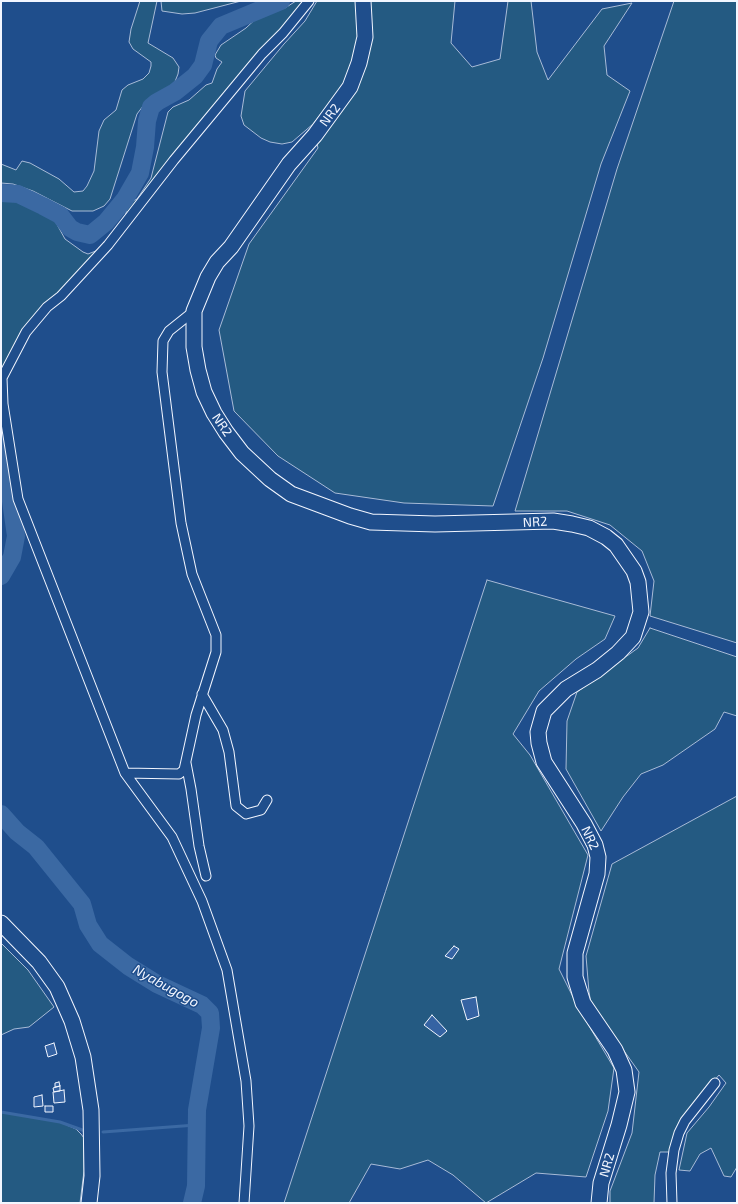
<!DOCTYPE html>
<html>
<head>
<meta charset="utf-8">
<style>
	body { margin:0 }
	#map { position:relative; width:738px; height:1204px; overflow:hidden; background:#1f4e8c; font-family:"Exo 2",sans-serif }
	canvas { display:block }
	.frame { position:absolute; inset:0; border:2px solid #f2f6ff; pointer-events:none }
</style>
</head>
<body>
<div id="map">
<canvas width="738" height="1204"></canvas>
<div class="frame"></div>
</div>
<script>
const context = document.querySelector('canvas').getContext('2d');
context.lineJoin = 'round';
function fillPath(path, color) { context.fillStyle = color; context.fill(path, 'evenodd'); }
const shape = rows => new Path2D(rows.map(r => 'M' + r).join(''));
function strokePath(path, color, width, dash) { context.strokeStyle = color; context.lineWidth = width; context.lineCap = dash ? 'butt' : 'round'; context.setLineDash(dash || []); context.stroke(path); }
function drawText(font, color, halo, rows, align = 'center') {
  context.font = font + ' "Exo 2",sans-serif'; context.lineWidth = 3; context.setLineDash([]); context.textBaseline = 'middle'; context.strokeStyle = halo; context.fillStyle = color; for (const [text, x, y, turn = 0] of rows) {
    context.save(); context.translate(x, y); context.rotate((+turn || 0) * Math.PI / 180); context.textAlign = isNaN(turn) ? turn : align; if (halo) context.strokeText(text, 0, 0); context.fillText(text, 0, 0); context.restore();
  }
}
const green = shape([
	[140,1,157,1,148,43,173,58,179,67,178,74,172,89,152,99,143,106,137,114,110,199,104,206,93,211,72,211,33,191,13,184,1,183,1,164,16,170,22,161,30,163,59,179,74,192,83,191,87,186,94,171,99,131,104,120,116,110,122,90,128,85,143,79,149,73,151,66,151,62,133,49,129,42,131,29,140,1],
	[161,1,241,1,195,13,182,14,162,11,161,1],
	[296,1,306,1,125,222,127,204,137,199,151,178,168,112,173,107,189,100,206,85,212,83,217,69,222,62,216,58,215,55,221,45,246,28,261,14,285,8,296,1],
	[317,1,455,1,451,43,472,67,500,59,508,1,531,1,537,52,548,80,602,9,632,3,604,46,607,75,630,91,601,164,543,358,493,506,404,503,335,493,278,456,234,411,219,330,249,244,318,148,315,135,347,80,313,124,292,142,282,144,270,142,261,138,244,125,241,116,245,91,284,44,305,21,317,1],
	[674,1,737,1,737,643,650,616,654,581,642,551,610,525,567,511,515,511,617,169,674,1],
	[5,199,14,199,48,214,54,219,65,239,83,252,88,254,101,249,59,293,6,366,1,367,1,203,5,199],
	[487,580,615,616,605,639,576,659,539,691,513,734,530,755,588,855,559,969,579,1009,614,1068,608,1111,586,1177,536,1173,486,1203,453,1175,428,1160,400,1169,371,1164,349,1203,284,1203,487,580],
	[650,628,737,657,737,716,724,712,715,729,663,765,641,774,623,797,601,831,566,769,567,721,577,692,638,648,650,628],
	[737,796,737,1167,731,1177,724,1176,711,1148,700,1154,690,1171,679,1170,687,1133,709,1107,726,1083,719,1075,699,1099,670,1152,660,1152,655,1175,654,1203,610,1203,610,1191,632,1133,639,1072,617,1041,594,1021,589,992,586,956,612,864,737,796],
	[1,943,28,970,54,1007,29,1027,14,1029,1,1035,1,943],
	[1,1112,60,1122,76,1129,81,1134,84,1138,84,1171,80,1203,1,1203,1,1112]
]);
fillPath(green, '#245a82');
strokePath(green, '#a8bbd7', 1);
strokePath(shape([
	[1,1112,60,1122,85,1131],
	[103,1132,196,1125]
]), '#3b69a3', 3);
strokePath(shape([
	[1,193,18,194,43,206,60,215,70,228,77,232,90,235,95,231,106,222,125,199,140,173,145,147,147,121,151,107,157,102,175,92,195,76,203,65,209,41,221,26,281,1],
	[1,431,16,536,12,557,1,576],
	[1,814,17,832,36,847,82,904,88,925,100,944,128,966,157,984,202,1005,210,1013,211,1028,197,1110,196,1186,192,1203]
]), '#3b69a3', 18);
const building = shape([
	[454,946,459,949,452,959,445,956,454,946],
	[476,997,479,1016,467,1020,461,1000,476,997],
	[432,1015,447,1031,440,1037,424,1025,432,1015],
	[54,1043,57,1054,48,1057,45,1046,54,1043],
	[59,1082,60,1086,55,1087,55,1083,59,1082],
	[60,1086,60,1091,54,1092,53,1088,60,1086],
	[64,1090,65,1102,54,1103,53,1092,64,1090],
	[42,1095,43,1106,34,1107,34,1097,42,1095],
	[45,1106,53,1106,53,1112,45,1112,45,1106]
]);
fillPath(building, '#3563a3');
strokePath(building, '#f2f6ff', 1);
const minor = shape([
	[202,694,223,730,229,752,236,806,246,814,261,810,267,800],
	[186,763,191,789,199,846,206,876],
	[125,773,179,774,184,770,196,715,216,652,216,635,192,574,181,523,162,372,163,341,169,331,194,311],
	[244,1203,249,1126,246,1081,227,970,202,901,172,837,125,773,18,499,3,404,2,378,26,332,47,307,61,296,108,245,174,160,262,54,283,33,309,1],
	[672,1203,671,1173,674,1150,679,1133,685,1121,715,1083]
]);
const trunk = shape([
	[363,1,365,37,359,63,350,87,315,135,289,164,231,247,217,262,208,277,194,311,194,347,198,370,204,392,214,413,226,432,242,453,270,479,291,494,350,516,371,522,435,524,553,521,572,524,589,528,606,537,616,545,634,571,638,582,641,612,633,637,618,653,597,670,566,689,544,711,538,732,539,743,544,762,584,824,595,845,598,857,597,874,575,953,575,977,583,1003,615,1050,624,1070,627,1092,619,1125,601,1183,599,1203],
	[1,923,39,962,57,987,72,1021,83,1057,91,1110,92,1176,89,1203]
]);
strokePath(minor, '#f2f6ff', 11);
strokePath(trunk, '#f2f6ff', 17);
strokePath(minor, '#1f4e8c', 9);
strokePath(trunk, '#1f4e8c', 15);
drawText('13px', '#f2f6ff', '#1f4e8c', [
	["NR2",330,115,-53],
	["NR2",222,425,56],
	["NR2",535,522,-3],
	["NR2",590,838,65],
	["NR2",607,1165,-74]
]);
drawText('italic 14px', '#f2f6ff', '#1f4e8c', [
	["Nyabugogo",166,986,29]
]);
</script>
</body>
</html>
